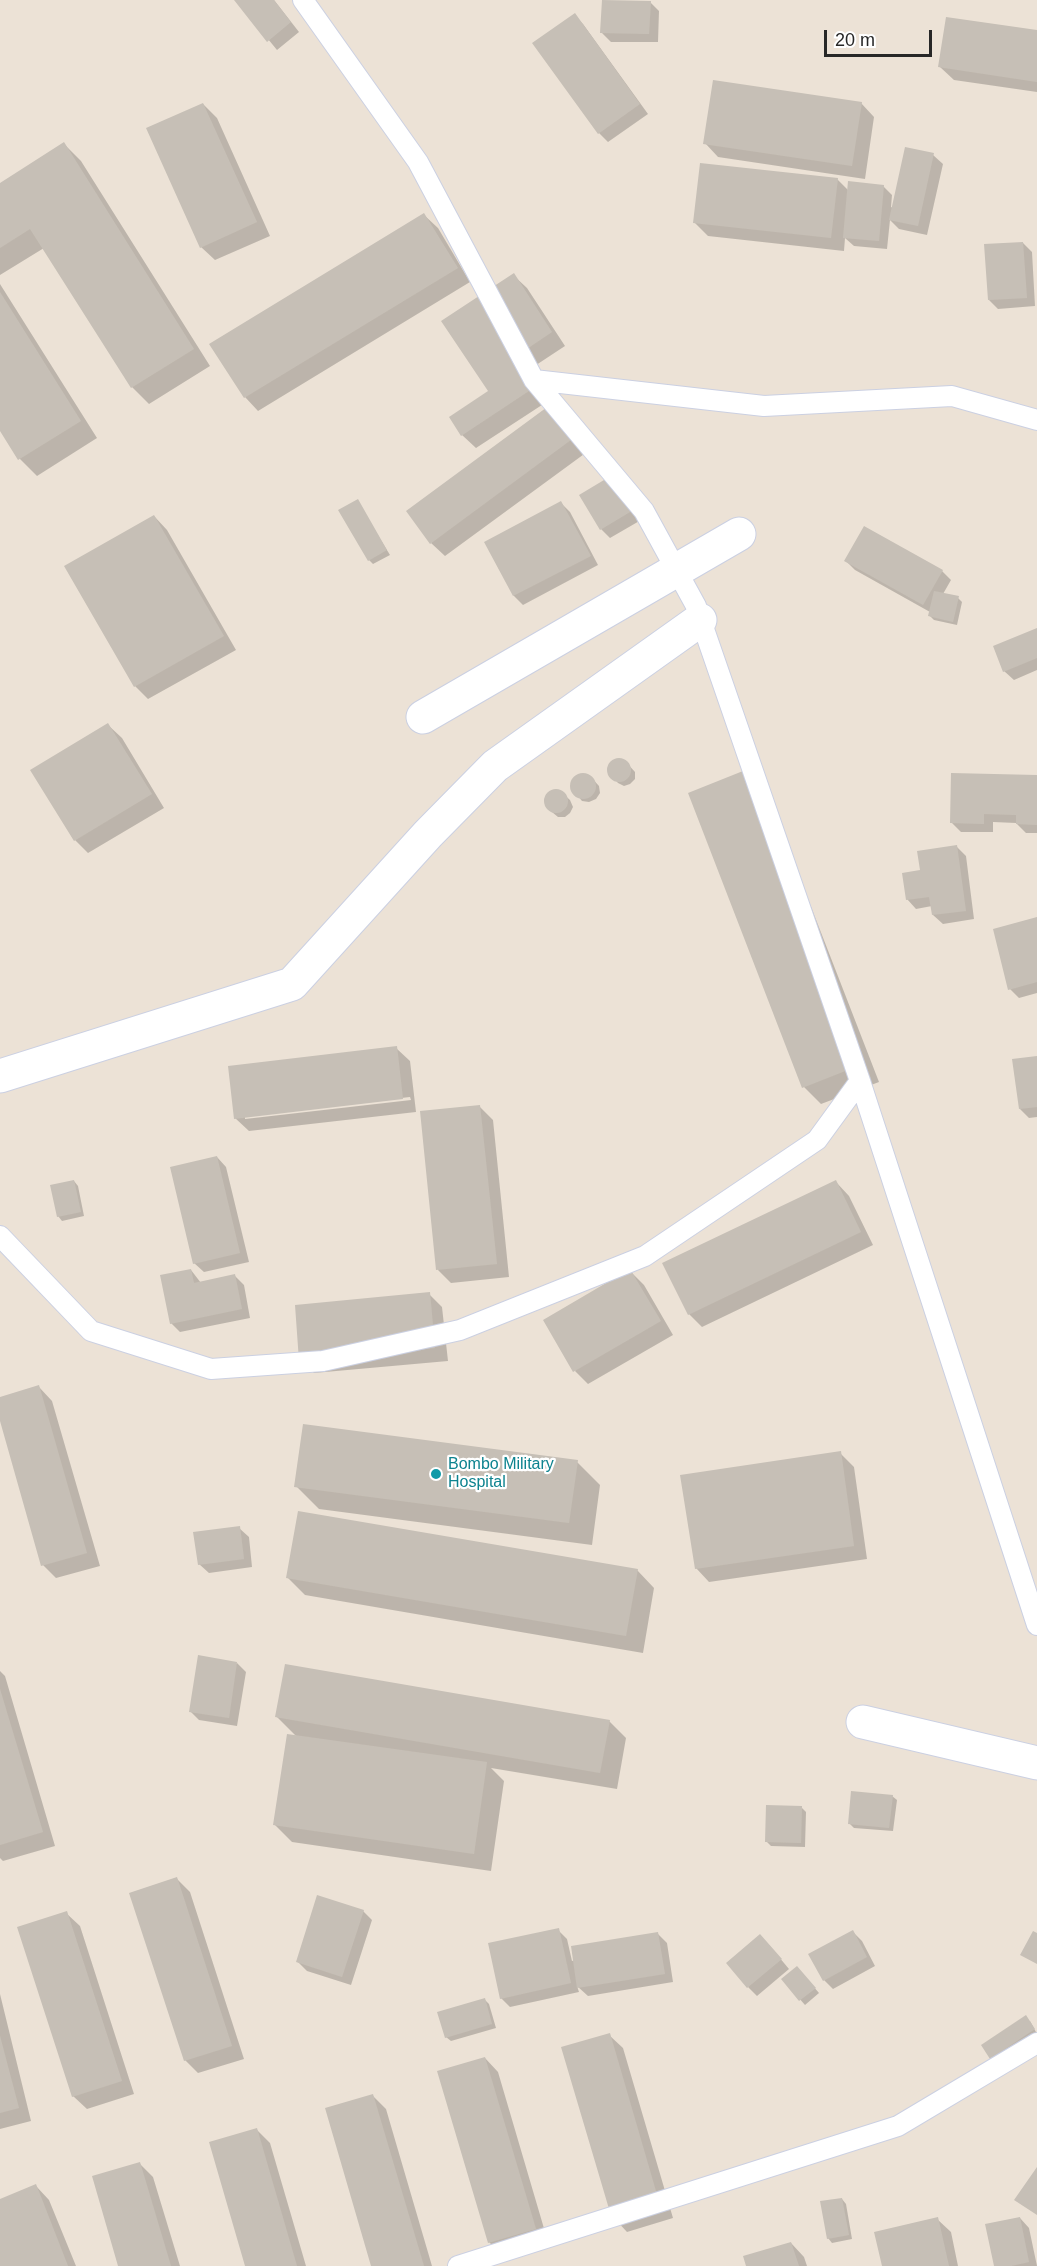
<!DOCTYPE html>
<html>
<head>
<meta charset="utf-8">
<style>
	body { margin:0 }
	#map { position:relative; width:1037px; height:2266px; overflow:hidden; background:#ece2d6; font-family:Helvetica,sans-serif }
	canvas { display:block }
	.scale { position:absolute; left:824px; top:30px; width:108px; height:27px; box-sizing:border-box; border:3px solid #272727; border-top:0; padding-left:8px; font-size:18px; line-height:21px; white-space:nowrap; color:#272727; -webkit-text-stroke:4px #fff; paint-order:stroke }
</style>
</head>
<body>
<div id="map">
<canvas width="1037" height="2266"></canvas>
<div class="scale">20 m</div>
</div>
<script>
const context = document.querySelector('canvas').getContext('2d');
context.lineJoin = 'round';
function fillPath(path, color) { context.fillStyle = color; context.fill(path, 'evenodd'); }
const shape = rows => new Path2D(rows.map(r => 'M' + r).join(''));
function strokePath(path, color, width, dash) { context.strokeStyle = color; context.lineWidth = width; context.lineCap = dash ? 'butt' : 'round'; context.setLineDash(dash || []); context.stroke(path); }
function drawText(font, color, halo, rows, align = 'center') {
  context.font = font + ' Helvetica,sans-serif'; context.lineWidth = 4.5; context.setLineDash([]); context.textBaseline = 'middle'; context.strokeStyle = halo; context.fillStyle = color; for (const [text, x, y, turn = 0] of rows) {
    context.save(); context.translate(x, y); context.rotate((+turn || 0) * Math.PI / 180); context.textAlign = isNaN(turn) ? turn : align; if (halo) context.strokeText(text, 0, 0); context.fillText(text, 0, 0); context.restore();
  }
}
fillPath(shape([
	[236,0,274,0,299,32,277,50],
	[650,2,659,11,658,42,611,42,602,33],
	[574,15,583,24,648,114,608,142,599,133,534,43],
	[1037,31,1037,92,954,80,940,67],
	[861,103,874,117,865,179,718,157,705,143],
	[203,104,217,118,270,236,215,260,201,247],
	[64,144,81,161,210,366,149,404,132,387,44,248,0,275,0,184],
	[933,155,943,164,927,235,899,229,890,220,887,249,854,246,845,238,844,251,708,236,694,222,837,179,849,191,883,186,892,195,891,207,893,208],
	[424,215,438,228,470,282,258,411,245,397],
	[1023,243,1032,252,1035,306,998,309,989,300],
	[513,275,527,288,565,346,524,373,545,403,476,448,462,435,491,392],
	[0,284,97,438,37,476,20,459,0,428],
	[554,404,591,449,445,556,431,543],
	[581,495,648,516,610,538,601,529],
	[357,501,390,555,373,564,369,560],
	[561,503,570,512,598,565,523,605,514,596,486,543],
	[154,516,167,530,236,650,148,699,135,686],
	[846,561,942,571,951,580,943,594,958,598,962,602,957,625,934,620,929,615,930,612,855,570],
	[1037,630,1037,670,1014,680,1004,671],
	[108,725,122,738,164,808,88,853,75,840],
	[620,759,626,762,635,772,635,779,630,784,624,786,618,783,609,773,609,766,613,761],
	[582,774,589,775,599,786,600,793,596,799,589,802,582,801,573,790,572,783,575,777],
	[1037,776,1037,833,1026,833,1016,823,993,822,993,832,961,832,952,823],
	[765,788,879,1082,821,1104,804,1087],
	[553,791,560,791,570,800,573,807,570,813,565,817,558,817,547,808,545,801,547,795],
	[957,847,966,856,974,919,943,924,933,915,932,906,916,909,907,899,922,872],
	[1037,919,1037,993,1019,998,1010,989],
	[396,1048,410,1061,416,1112,249,1131,235,1118],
	[410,1097,411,1100,245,1119,245,1116],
	[1037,1057,1037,1117,1029,1118,1020,1109],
	[479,1106,493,1120,509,1277,451,1283,438,1270],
	[217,1157,226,1167,249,1262,204,1272,194,1263],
	[74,1181,78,1186,84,1216,62,1221,58,1216],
	[836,1182,849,1196,873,1245,702,1327,689,1314],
	[191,1270,201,1283,235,1276,244,1285,250,1318,180,1332,171,1323],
	[630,1271,644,1285,673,1335,588,1384,575,1371],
	[429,1294,442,1307,448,1361,314,1373,301,1360],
	[39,1387,52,1401,100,1566,56,1578,43,1565,0,1415,0,1398],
	[840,1453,854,1467,867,1559,709,1582,696,1568],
	[577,1462,600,1485,592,1545,319,1509,296,1486],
	[239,1528,249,1537,252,1567,209,1573,199,1564],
	[637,1570,654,1588,643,1653,305,1595,288,1578],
	[237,1663,246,1672,237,1726,199,1720,190,1711],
	[0,1671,5,1676,55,1846,3,1861,0,1858],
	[277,1717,609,1721,626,1738,617,1789,491,1768,504,1781,491,1871,292,1842,275,1825,297,1737],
	[892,1796,897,1800,893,1831,854,1828,849,1823],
	[802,1808,806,1812,805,1847,771,1846,767,1842],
	[177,1879,190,1892,244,2059,198,2073,185,2060],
	[363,1911,372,1920,351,1985,307,1971,298,1962],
	[66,1913,80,1926,134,2094,87,2109,73,2096],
	[558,1930,567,1939,572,1961,658,1934,667,1943,673,1982,588,1996,577,1986,579,1992,510,2007,501,1998],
	[853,1932,862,1941,875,1966,833,1989,824,1980],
	[769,1945,789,1969,757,1996,748,1987],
	[801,1972,819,1993,805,2005,783,1980],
	[0,1994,31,2121,0,2129],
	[485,2000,489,2004,496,2028,451,2041,446,2037],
	[1030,2021,1037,2034,995,2062,991,2058],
	[609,2035,623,2048,673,2218,627,2232,614,2218],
	[485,2058,498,2072,548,2242,502,2255,489,2242],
	[372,2095,386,2109,432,2266,373,2266],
	[256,2129,270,2143,306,2266,247,2266],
	[140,2164,153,2177,180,2266,120,2266],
	[36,2186,49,2200,76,2266,0,2266,0,2200],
	[842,2199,846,2204,852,2239,832,2243,828,2238],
	[1020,2218,1029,2228,1037,2266,995,2266],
	[937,2219,951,2232,958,2266,883,2266],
	[791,2243,804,2257,807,2266,748,2266]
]), '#0003');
fillPath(shape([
	[234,0,274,0,291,22,267,42],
	[602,0,651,1,649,34,600,33],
	[575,13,640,104,598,134,532,43],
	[946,17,1037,30,1037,82,938,67],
	[713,80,862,102,852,166,703,144],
	[203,103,257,222,200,248,146,128],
	[64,142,194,349,131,388,30,229,0,248,0,183],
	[905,147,934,153,918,226,889,220],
	[700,163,838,178,831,238,693,223],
	[848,181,884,185,879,241,843,238],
	[424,213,458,268,244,398,209,344],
	[1023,242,1027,298,988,300,984,244],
	[514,273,552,332,512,359,532,389,461,436,449,417,488,391,441,321],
	[0,292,81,421,18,460,0,431],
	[554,402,579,434,430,544,406,511],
	[619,471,640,506,600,530,579,495],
	[358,499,387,550,368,561,338,510],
	[561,501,591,556,513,596,484,542],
	[154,515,224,636,134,687,64,566],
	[864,526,943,570,923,605,844,561],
	[934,591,959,596,953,622,928,616],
	[1037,628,1037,658,1003,672,993,646],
	[108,723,152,794,74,841,30,770],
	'607 770a12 12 0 1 1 24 0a12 12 0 1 1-24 0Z',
	[748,769,863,1064,802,1088,688,793],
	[951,773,1037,775,1037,825,1016,824,1016,815,984,814,984,824,950,823],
	'570 786a13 13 0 1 1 26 0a13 13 0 1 1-26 0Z',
	'544 801a12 12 0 1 1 24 0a12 12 0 1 1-24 0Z',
	[957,845,966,911,932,915,929,897,906,900,902,873,920,870,917,851],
	[1037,917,1037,982,1008,990,993,929],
	[397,1046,403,1099,234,1119,228,1066],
	[1037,1056,1037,1107,1019,1109,1012,1059],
	[480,1105,497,1264,436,1270,420,1111],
	[217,1156,240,1253,193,1264,170,1167],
	[74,1180,81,1212,57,1217,50,1185],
	[836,1180,861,1232,688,1315,662,1263],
	[191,1269,194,1283,235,1274,242,1309,170,1324,160,1275],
	[630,1269,661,1321,573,1372,543,1320],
	[430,1292,435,1348,299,1361,295,1305],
	[39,1385,87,1553,41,1566,0,1421,0,1397],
	[303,1424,578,1460,569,1523,294,1487],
	[841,1451,854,1546,695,1569,680,1475],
	[298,1511,638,1569,626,1636,286,1578],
	[240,1526,244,1559,198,1565,193,1532],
	[198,1655,237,1662,229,1718,189,1712],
	[285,1664,610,1720,600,1773,275,1717],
	[0,1689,43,1832,0,1845],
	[287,1734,487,1762,474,1854,273,1825],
	[851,1791,893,1795,889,1828,848,1824],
	[766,1805,802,1806,801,1843,765,1842],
	[177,1877,232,2046,184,2061,129,1893],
	[317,1895,364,1910,342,1977,296,1962],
	[67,1911,122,2081,72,2097,17,1927],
	[559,1928,571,1983,500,1999,488,1943],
	[853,1930,867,1957,823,1981,808,1954],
	[1033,1931,1037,1933,1037,1964,1020,1955],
	[658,1932,665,1974,577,1988,571,1946],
	[760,1934,782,1959,747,1988,726,1963],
	[797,1966,816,1988,799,2001,781,1979],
	[485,1998,492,2024,445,2038,437,2012],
	[1026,2015,1035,2029,990,2059,981,2045],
	[610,2033,660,2205,612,2219,561,2047],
	[0,2036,19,2108,0,2113],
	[485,2057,536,2229,488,2243,437,2071],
	[373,2094,424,2266,371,2266,325,2108],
	[257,2128,297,2266,245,2266,209,2142],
	[140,2162,171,2266,118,2266,92,2176],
	[1037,2167,1037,2215,1014,2200],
	[36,2184,68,2266,0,2266,0,2199],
	[842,2198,849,2235,827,2239,820,2201],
	[938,2217,949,2266,882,2266,874,2232],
	[1020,2217,1029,2262,1011,2266,994,2266,985,2224],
	[791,2242,799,2266,746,2266,743,2256]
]), '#c6bfb6');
const lane = shape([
	[303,0,418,162,534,380,644,511,696,606,860,1081,1037,1625],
	[534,380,764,406,952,396,1037,420],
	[0,1236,91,1331,211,1369,323,1361,460,1330,645,1256,817,1140,860,1081],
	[458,2266,898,2126,1037,2043]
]);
const street = shape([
	[423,717,739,534],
	[0,1076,292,984,428,834,495,766,700,620],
	[863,1722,1037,1763]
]);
strokePath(lane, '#cbd0e2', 22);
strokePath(street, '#cbd0e2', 35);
strokePath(lane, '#fff', 20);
strokePath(street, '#fff', 33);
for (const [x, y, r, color] of [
	[436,1474,6,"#0f9aa8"]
]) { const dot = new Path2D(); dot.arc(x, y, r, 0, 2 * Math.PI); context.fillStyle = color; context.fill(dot); strokePath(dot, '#fff', 2); }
drawText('16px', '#0d838f', '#fff', [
	["Bombo Military",448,1465],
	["Hospital",448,1483]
], 'left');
</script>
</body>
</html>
